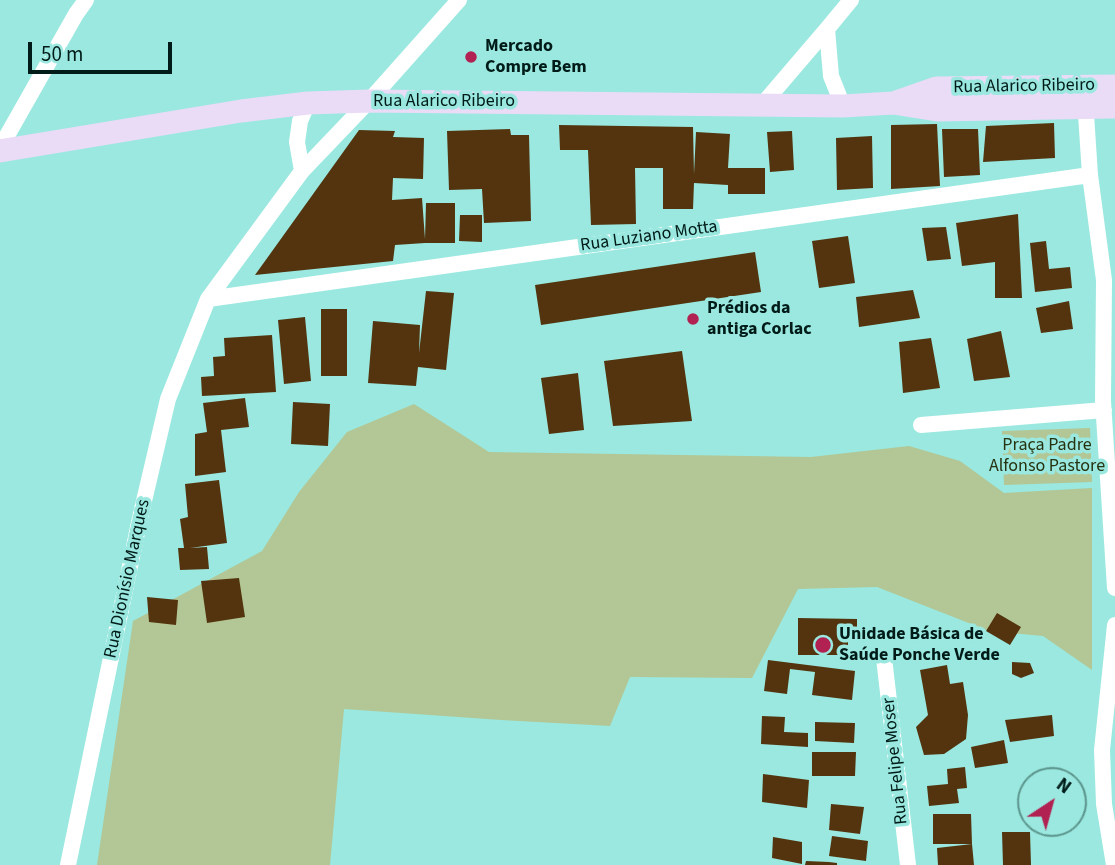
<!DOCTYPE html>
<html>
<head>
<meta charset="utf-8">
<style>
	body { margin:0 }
	#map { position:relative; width:1115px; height:865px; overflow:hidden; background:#9ae8df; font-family:"Source Sans 3",sans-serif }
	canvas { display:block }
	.north { position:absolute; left:1017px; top:767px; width:70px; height:70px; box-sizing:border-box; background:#9ae8df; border:2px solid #5c968f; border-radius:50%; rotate:36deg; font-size:19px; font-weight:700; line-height:28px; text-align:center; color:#001b18 }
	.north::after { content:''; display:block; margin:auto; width:24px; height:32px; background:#b12152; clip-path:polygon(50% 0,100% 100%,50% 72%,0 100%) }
	.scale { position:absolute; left:28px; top:42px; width:144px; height:32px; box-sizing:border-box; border:4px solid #001b18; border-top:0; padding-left:9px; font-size:21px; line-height:24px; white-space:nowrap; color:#001b18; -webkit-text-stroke:5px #9ae8df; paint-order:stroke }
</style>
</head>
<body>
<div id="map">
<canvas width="1115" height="865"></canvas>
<div class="north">N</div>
<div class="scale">50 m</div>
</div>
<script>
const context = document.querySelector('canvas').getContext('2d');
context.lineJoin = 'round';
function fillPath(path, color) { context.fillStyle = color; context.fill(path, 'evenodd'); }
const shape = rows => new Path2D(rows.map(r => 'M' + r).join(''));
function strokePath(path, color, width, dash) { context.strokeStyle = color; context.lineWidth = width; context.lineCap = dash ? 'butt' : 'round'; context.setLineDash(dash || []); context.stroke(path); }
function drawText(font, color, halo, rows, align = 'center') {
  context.font = font + ' "Source Sans 3",sans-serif'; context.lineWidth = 7; context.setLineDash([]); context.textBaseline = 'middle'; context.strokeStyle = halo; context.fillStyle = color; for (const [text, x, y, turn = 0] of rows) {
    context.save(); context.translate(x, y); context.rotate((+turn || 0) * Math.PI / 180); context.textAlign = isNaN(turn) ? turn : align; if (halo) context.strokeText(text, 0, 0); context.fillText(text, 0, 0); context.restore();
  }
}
fillPath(shape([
	[414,404,489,452,811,457,909,446,960,461,1004,493,1092,488,1092,670,1043,636,989,631,877,587,798,589,752,678,630,677,610,726,501,720,344,709,330,865,97,865,133,621,262,551,299,492,347,432],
	[1090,428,1092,482,1004,485,1002,431]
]), '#b2c795');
fillPath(shape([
	[1054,123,1055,158,983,162,986,126],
	[937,124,940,186,891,189,891,125],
	[559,125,693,127,694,174,696,132,730,134,728,168,765,168,765,194,728,194,728,185,694,183,693,209,663,209,663,168,635,168,636,224,591,225,588,150,560,150],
	[510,129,511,135,529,135,531,221,484,223,482,189,449,190,447,131],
	[942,129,978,129,980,175,944,177],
	[359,130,395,131,393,137,424,138,423,179,393,178,392,200,422,198,425,239,426,203,455,203,455,243,425,243,395,245,393,261,255,275],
	[792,131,794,170,770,172,767,132],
	[872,136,873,188,837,190,836,138],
	[1018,214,1022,298,995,298,995,262,962,266,956,223],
	[460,215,482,215,482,242,459,241],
	[946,227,951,259,927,261,922,228],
	[848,236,855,283,819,288,812,241],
	[1046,241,1049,269,1070,267,1072,288,1035,292,1030,243],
	[755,252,761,292,541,325,535,285],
	[913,290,920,318,859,327,856,297],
	[426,291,454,293,446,370,418,367,416,386,368,383,373,321,420,325,419,353],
	[1069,301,1073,329,1041,333,1036,308],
	[321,309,347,309,347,376,321,376],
	[305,317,311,381,284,384,278,320],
	[1001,331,1010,377,974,381,967,339],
	[272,335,276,392,202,396,201,377,214,376,213,357,225,356,224,338],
	[931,338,940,388,903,393,899,342],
	[682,351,692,421,613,426,604,361],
	[578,373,584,430,549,434,541,378],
	[245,398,249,427,221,430,226,472,195,476,195,434,207,432,203,403],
	[293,402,330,404,328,446,291,444],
	[219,480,227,543,190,548,207,547,209,569,180,570,178,548,184,548,180,519,188,517,185,484],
	[239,578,245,617,207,623,201,581],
	[147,597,178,600,176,625,149,622],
	[997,613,1021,627,1010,645,986,631],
	[798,618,857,619,857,635,848,635,848,655,798,655],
	[768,660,855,671,852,700,812,695,815,672,790,669,787,694,764,691],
	[1012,662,1030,663,1034,673,1021,678,1012,674],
	[947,665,950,684,963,682,968,715,966,739,944,754,924,755,916,727,928,715,920,670],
	[1052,715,1054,736,1010,742,1005,720],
	[762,716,785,717,784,732,808,733,808,747,761,744],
	[815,722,855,723,854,743,815,741],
	[1004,740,1008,763,975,768,971,747],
	[812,752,856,752,855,776,812,776],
	[965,767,967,788,957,789,959,803,929,806,927,786,948,784,947,769],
	[763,774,809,780,807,808,762,802],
	[831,804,864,807,860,834,829,830],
	[933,814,971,814,972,844,974,865,938,865,937,848,972,844,933,844],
	[1002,832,1030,832,1031,865,1003,865],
	[832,836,868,841,866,861,829,856],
	[773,837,802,842,802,864,772,858],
	[806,861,829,862,837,863,837,865,805,865]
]), '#53340f');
strokePath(shape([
	[827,29,831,76,843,106],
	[1085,99,1090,175,1104,280,1103,401,1115,588],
	[762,105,827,29,851,0],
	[0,148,76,14,86,0],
	[302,171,297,142,300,121,308,103],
	[208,299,1090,175],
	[921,425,1104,410],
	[884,658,908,865],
	[68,865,140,518,168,399,208,299,302,171,369,101,459,0],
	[1114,865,1104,804,1102,750,1115,625]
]), '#fff', 16);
strokePath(shape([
	[896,102,936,88,1115,86],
	[0,151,241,111,308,103,369,101,843,106,893,103,937,110,1115,107]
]), '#eadbf7', 23);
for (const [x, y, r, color] of [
	[471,57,7,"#b12152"],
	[693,319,7,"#b12152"],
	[823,645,9,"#b12152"]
]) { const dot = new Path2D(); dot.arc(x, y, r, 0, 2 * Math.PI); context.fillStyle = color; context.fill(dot); strokePath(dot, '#9ae8df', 2.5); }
drawText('bold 18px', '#001b18', '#9ae8df', [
	["Mercado",485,47],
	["Compre Bem",485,68],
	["Prédios da",707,309],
	["antiga Corlac",707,330],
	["Unidade Básica de",839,635],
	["Saúde Ponche Verde",839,656]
], 'left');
drawText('18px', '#001b18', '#9ae8df', [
	["Rua Alarico Ribeiro",1024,87,-1],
	["Rua Alarico Ribeiro",444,102],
	["Rua Luziano Motta",649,237,-8],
	["Rua Dionísio Marques",128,579,-78],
	["Rua Felipe Moser",896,761,-96]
]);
drawText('18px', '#263311', '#9ae8df', [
	["Praça Padre",1047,446],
	["Alfonso Pastore",1047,467]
]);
</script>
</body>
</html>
